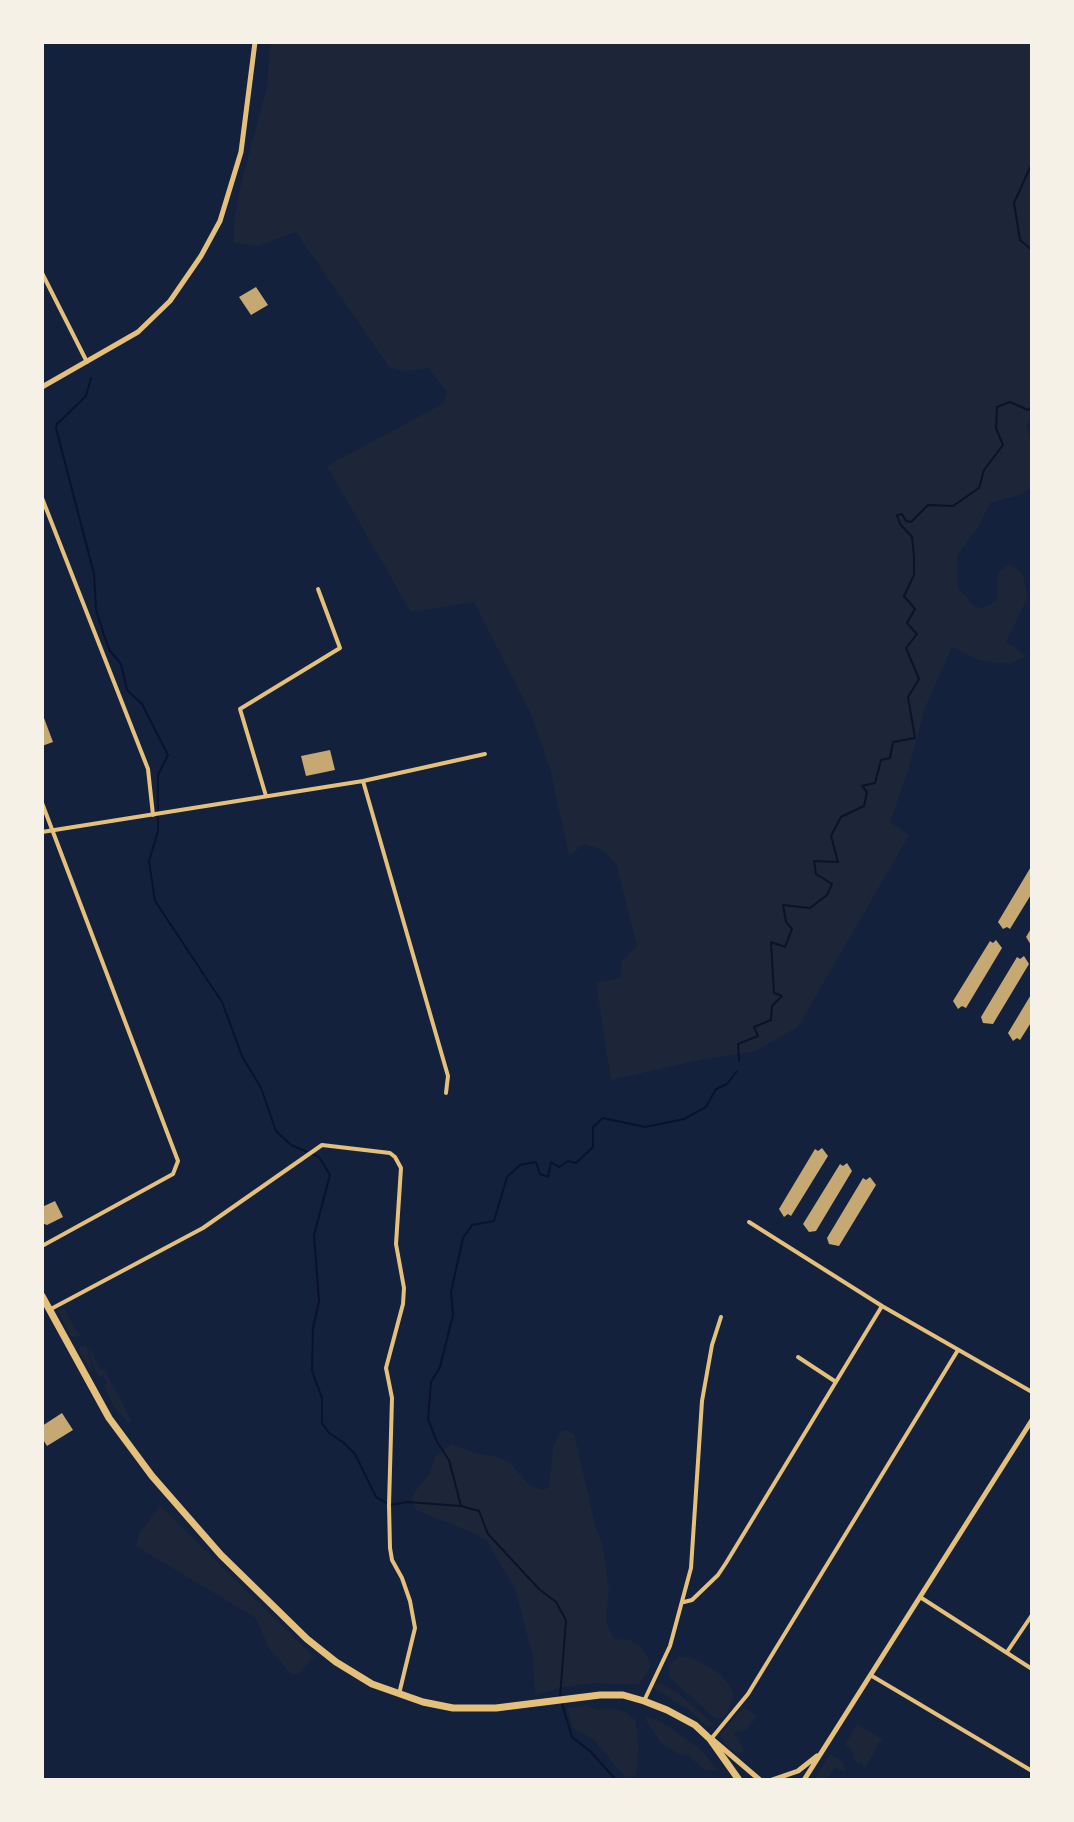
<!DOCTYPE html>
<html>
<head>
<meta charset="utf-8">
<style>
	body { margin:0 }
	#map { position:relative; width:1074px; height:1822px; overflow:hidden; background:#14213d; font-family:"Alegreya Sans",sans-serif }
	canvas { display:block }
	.frame { position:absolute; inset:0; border:44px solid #f6f1e7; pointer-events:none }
</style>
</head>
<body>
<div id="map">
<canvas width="1074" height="1822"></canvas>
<div class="frame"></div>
</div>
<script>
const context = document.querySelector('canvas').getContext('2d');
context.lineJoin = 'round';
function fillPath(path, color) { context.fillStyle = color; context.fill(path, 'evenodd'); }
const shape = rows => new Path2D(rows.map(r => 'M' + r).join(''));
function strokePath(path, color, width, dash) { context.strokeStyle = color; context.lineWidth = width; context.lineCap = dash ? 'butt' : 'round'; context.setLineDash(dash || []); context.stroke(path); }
fillPath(shape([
	[270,42,1032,42,1032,419,1026,425,1032,442,1032,486,1022,494,990,503,978,527,957,556,958,588,973,605,982,609,997,600,998,573,1010,564,1023,575,1028,597,1006,642,1027,656,1010,664,981,661,952,647,925,708,908,771,890,822,909,835,798,1027,753,1052,704,1059,611,1080,596,982,621,978,622,961,637,946,616,864,603,850,584,844,569,856,550,768,530,712,474,602,411,612,327,466,444,403,447,392,428,368,407,371,389,367,296,232,258,246,234,243,234,220,242,180,267,86],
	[64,1308,76,1330,82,1336,71,1337,58,1311],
	[86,1345,93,1371,92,1371,79,1352,80,1347],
	[88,1345,100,1369,105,1371,131,1420,129,1423,114,1407,104,1385,107,1383,103,1375,99,1377,93,1365],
	[565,1430,574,1434,596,1528,602,1542,609,1590,606,1621,614,1639,630,1640,641,1647,651,1663,648,1672,638,1685,595,1683,565,1687,535,1695,533,1656,515,1589,487,1541,473,1533,416,1510,412,1501,413,1494,430,1473,435,1457,452,1444,475,1453,498,1457,509,1462,529,1485,543,1490,549,1487,553,1448,559,1434],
	[160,1506,314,1657,298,1674,291,1674,269,1648,256,1618,136,1546,139,1534],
	[680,1656,693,1658,719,1673,731,1687,734,1697,724,1718,716,1719,669,1677,670,1664],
	[660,1683,678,1693,714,1725,706,1726,690,1711,650,1686],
	[587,1705,596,1710,615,1709,626,1712,635,1720,639,1746,636,1775,626,1778,594,1740,573,1728,567,1708],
	[744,1707,757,1717,746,1730,736,1731,734,1733,744,1751,737,1754,726,1745,720,1734],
	[646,1716,662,1722,699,1748,718,1770,705,1770,686,1754,681,1756,661,1743,646,1720],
	[857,1724,882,1739,865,1768,861,1762,858,1764,852,1756,855,1754,845,1744],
	[830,1754,843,1762,845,1772,835,1767,826,1780,814,1780]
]), '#1d2539');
strokePath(shape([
	[1032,163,1014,203,1020,240,1032,250],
	[91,378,86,396,57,424,56,428,94,574,96,610,104,635,110,651,121,664,127,690,142,704,168,755,158,775,158,831,149,861,155,901,222,1002,242,1056,261,1088,276,1131,291,1145,319,1157,330,1175,314,1235,319,1301,313,1328,312,1371,322,1398,322,1423,329,1433,344,1443,355,1454,376,1497,390,1505,407,1502,461,1506],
	[739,1061,738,1044,758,1036,754,1027,771,1020,772,1006,782,996,774,993,771,942,785,947,792,929,786,922,783,905,810,908,827,895,832,884,816,874,814,861,838,862,831,836,841,817,864,806,867,792,862,786,875,783,881,760,890,758,893,742,915,738,908,697,919,679,906,648,917,634,907,623,915,609,904,596,914,575,914,557,912,537,900,524,897,515,902,514,906,521,911,522,928,505,953,506,979,488,984,470,1003,445,996,428,997,407,1010,402,1028,410,1032,407],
	[616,1780,591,1752,572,1737,560,1697,566,1620,556,1602,539,1589,488,1534,479,1511,461,1506,449,1460,437,1442,428,1419,431,1382,440,1367,453,1315,451,1292,463,1238,472,1225,494,1221,507,1177,520,1165,536,1162,540,1174,548,1177,551,1162,559,1167,568,1161,576,1163,593,1147,593,1127,603,1118,645,1127,684,1119,706,1107,716,1089,727,1084,737,1071]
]), '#0b132b', 2);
fillPath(shape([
	[256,287,268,305,251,315,239,297],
	[44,718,53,742,42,746,42,719],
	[330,750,335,770,306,776,301,756],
	[1032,865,1032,893,1010,929,1007,927,1003,929,998,922],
	[1032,927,1032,945,1031,945,1026,937],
	[996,940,1002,948,966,1008,962,1006,958,1009,953,1001,990,941,993,943],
	[1024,956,1029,964,993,1024,983,1023,981,1017,1017,957,1020,959],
	[1032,993,1032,1021,1020,1040,1017,1038,1013,1041,1008,1033],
	[822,1148,828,1156,791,1216,788,1214,784,1217,779,1209,815,1149,818,1151],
	[847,1163,852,1171,816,1231,809,1232,803,1224,840,1164,843,1166],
	[870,1177,876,1185,839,1246,829,1244,827,1238,863,1178,866,1180],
	[55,1201,63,1217,47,1225,42,1223,42,1207],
	[62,1413,73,1430,47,1446,42,1438,42,1426]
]), '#c6a872');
strokePath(shape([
	[42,273,87,362],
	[42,498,148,769,153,815],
	[363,781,448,1076,446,1093],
	[266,796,240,709,340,648,318,589],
	[42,803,178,1161,173,1174,42,1246],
	[42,832,363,781,485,754],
	[749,1222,882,1306,1032,1392],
	[49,1310,203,1228,322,1145,390,1153,395,1157,401,1168,396,1244,404,1288,403,1304,386,1368,392,1398,389,1505,390,1548,392,1560,402,1578,410,1601,415,1628,399,1694],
	[798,1357,836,1382],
	[920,1597,1032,1669],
	[684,1602,692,1600,718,1575,726,1563,882,1306],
	[1007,1652,1032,1615],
	[872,1676,1032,1771],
	[644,1701,670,1646,691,1568,702,1401,712,1345,721,1317],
	[711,1739,748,1694,958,1350]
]), '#e5c07b', 4);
strokePath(shape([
	[42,387,138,332,170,301,201,256,220,221,241,152,255,42],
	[712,1739,760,1780],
	[772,1780,798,1771,817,1756],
	[804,1780,1032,1420]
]), '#e5c07b', 5);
strokePath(shape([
	[42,1296,109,1418,152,1476,221,1555,307,1639,336,1662,372,1684,423,1702,453,1708,496,1708,600,1695,623,1695,644,1701,667,1710,695,1725,710,1739,739,1780]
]), '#e5c07b', 7);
</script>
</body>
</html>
